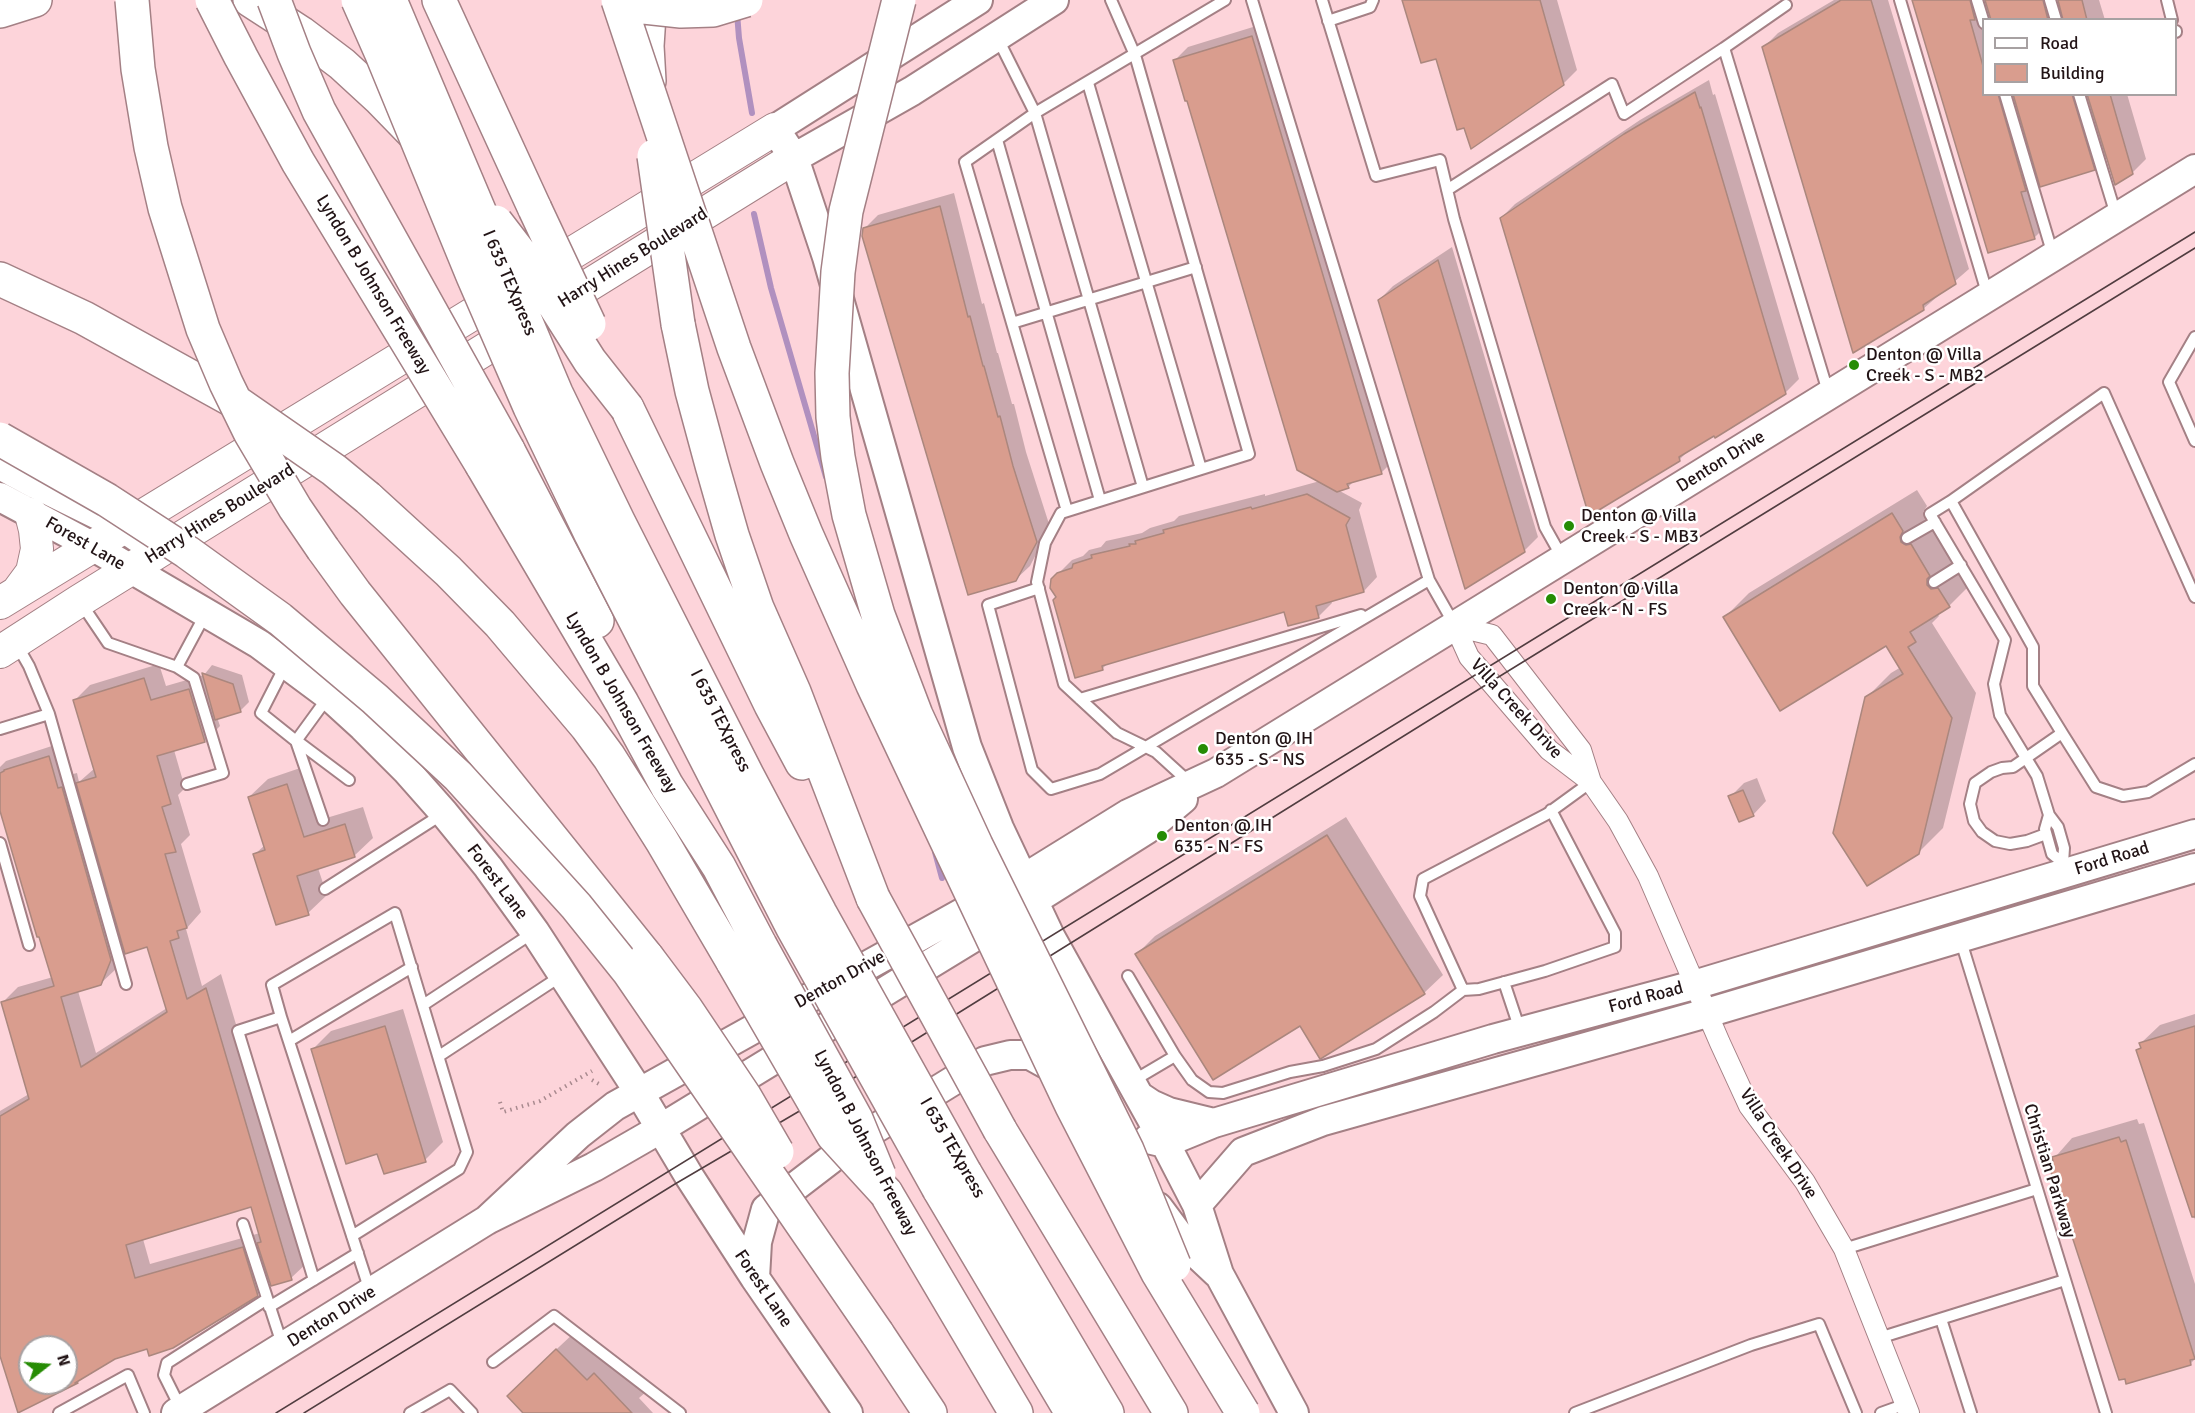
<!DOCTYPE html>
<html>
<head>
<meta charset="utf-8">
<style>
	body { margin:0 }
	#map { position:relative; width:2195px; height:1413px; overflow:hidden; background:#fdd4da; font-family:Signika,sans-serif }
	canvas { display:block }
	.legend { position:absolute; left:1982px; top:18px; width:195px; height:78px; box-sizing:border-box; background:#fff; border:2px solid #a7a1a2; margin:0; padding:8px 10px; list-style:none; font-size:18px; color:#221416 }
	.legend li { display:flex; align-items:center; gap:12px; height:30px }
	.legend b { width:30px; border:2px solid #a7a1a2 }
	.north { position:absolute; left:18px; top:1335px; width:60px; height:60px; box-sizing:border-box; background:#fff; border:2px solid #a7a1a2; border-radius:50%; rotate:73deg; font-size:16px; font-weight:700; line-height:24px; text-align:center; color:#221416 }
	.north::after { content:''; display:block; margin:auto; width:21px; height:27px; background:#268c04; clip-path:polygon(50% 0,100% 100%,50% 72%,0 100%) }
</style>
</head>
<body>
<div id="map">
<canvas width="2195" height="1413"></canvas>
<ul class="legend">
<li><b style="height:8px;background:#fff"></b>Road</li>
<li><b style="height:16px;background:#d99d8e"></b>Building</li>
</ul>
<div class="north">N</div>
</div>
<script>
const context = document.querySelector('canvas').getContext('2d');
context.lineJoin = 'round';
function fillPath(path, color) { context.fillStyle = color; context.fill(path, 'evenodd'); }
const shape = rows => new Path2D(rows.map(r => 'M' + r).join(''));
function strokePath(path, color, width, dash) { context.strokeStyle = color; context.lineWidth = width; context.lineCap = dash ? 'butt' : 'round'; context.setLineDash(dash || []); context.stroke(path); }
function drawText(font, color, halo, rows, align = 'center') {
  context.font = font + ' Signika,sans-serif'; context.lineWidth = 5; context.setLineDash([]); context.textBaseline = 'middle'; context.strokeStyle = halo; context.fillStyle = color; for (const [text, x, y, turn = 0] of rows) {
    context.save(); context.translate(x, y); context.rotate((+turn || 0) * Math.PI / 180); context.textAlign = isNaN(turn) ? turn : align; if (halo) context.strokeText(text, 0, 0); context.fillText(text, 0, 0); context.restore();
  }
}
fillPath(shape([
	[1404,0,1557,0,1577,70,1563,84,1437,57],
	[1834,0,1888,0,1969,269,1923,309,1764,47,1778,33],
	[1914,0,2099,0,2105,20,1984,20,1984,94,2127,94,2146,159,2132,173,2107,156,2094,169,2039,176,2035,180,2048,224,2034,238],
	[1266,23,1395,459,1381,473,1354,481,1348,487,1338,490,1362,503,1359,510,1377,577,1364,591,1331,600,1332,603,1318,617,1285,610,1108,663,1102,669,1057,597,1052,580,1072,560,1083,556,1089,550,1101,547,1106,541,1142,533,1150,528,1174,521,1179,516,1265,494,1265,496,1320,481,1174,61,1188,47],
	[1709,80,1713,95,1715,94,1799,379,1785,393,1692,447,1679,460,1501,218,1515,204,1640,120],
	[954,193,982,304,984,303,997,353,998,353,1012,404,1014,404,1026,452,1050,527,1030,566,1015,580,864,229,878,215],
	[1452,247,1538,537,1524,551,1379,300,1393,286],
	[1917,490,1927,506,1923,512,1925,518,1931,522,1951,553,1951,561,1973,582,1949,606,1937,613,1939,616,1932,623,1976,693,1943,828,1918,853,1866,698,1891,673,1901,667,1887,644,1725,617,1749,593],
	[159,664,166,686,204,675,212,665,242,675,249,702,240,711,217,717,220,726,205,741,174,750,185,788,178,795,190,835,181,844,201,912,186,929,202,986,221,974,307,1263,291,1278,272,1284,271,1281,257,1294,148,1347,114,1357,77,1382,19,1412,0,1351,0,1111,29,1094,3,1002,18,987,53,977,0,805,0,767,6,761,64,742,73,774,77,773,79,782,95,768,75,700,90,685],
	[148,946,167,1008,96,1053,78,991,100,984,116,969,125,947],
	[252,1206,260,1233,150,1264,143,1239],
	[30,1347,66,1347,66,1383,30,1383],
	[306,766,323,819,363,807,373,838,354,856,318,868,327,895,308,913,255,854,265,845,249,797,268,779],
	[1757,778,1766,801,1753,815,1730,797,1744,783],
	[1346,817,1443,975,1424,993,1300,1024,1137,954,1155,936],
	[403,1009,443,1142,425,1160,313,1049,331,1031],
	[2195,1014,2195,1220,2138,1050,2142,1046,2141,1043,2160,1025],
	[2137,1119,2139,1124,2144,1123,2195,1284,2195,1359,2190,1364,2050,1163,2072,1138],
	[576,1331,606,1363,613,1356,647,1391,639,1398,653,1413,526,1413,527,1377]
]), '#0003');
strokePath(shape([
	[737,13,739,38,752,113],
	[754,214,771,288,826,477],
	[935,852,942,878]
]), '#b090bf', 6);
const building = shape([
	[1402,0,1540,0,1564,85,1471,149,1464,128,1457,130,1436,59,1421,63,1402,0],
	[1841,0,1871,0,1956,284,1923,305,1924,310,1853,353,1762,47,1841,0],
	[1912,0,1970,0,1975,20,1970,20,1983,66,1983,94,1998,94,2026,191,2021,192,2035,239,1988,253,1912,0],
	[1985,0,2043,0,2048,20,1991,20,1985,0],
	[2058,0,2082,0,2087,20,2063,20,2058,0],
	[1252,36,1382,474,1347,484,1349,488,1337,492,1297,470,1187,101,1185,101,1173,60,1252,36],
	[1695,92,1700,108,1701,107,1786,394,1715,438,1714,436,1679,457,1680,461,1589,516,1500,218,1624,134,1695,92],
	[2013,94,2072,94,2095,170,2040,187,2013,94],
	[2087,94,2110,94,2133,174,2115,185,2087,94],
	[940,206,968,317,970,316,983,366,984,366,998,417,1000,416,1013,466,1037,542,1016,581,968,595,862,236,863,228,940,206],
	[1438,260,1525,552,1465,589,1378,300,1438,260],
	[1307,494,1350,518,1346,525,1364,592,1316,606,1319,618,1288,626,1284,612,1102,666,1103,670,1075,678,1053,600,1056,597,1050,588,1051,579,1057,573,1072,568,1073,564,1092,558,1091,555,1130,546,1129,544,1136,544,1135,541,1164,533,1163,530,1251,507,1252,509,1307,494],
	[1892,513,1903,531,1900,537,1901,542,1906,545,1911,544,1930,576,1927,579,1927,585,1931,589,1938,588,1950,607,1910,632,1916,642,1908,647,1952,718,1919,854,1867,886,1833,833,1865,697,1903,674,1886,646,1780,711,1723,617,1892,513],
	[202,673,233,684,241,712,215,720,202,673],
	[144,678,151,700,189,689,205,742,157,756,171,804,162,807,176,852,165,854,187,928,177,931,179,938,170,941,187,999,206,988,292,1280,271,1286,257,1243,261,1242,251,1207,126,1245,135,1278,243,1247,258,1296,173,1348,149,1356,147,1349,115,1359,75,1383,78,1383,18,1413,0,1356,0,1116,29,1099,1,1002,54,986,39,937,37,937,0,811,0,773,4,771,4,770,49,756,58,788,62,787,111,960,101,985,61,997,81,1067,167,1012,147,947,125,954,76,783,96,777,73,700,144,678],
	[30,1347,66,1347,66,1383,30,1383,30,1347],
	[287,784,304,837,345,824,355,857,297,876,309,915,276,925,253,854,265,850,248,797,287,784],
	[1743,790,1754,816,1739,822,1728,796,1743,790],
	[1327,835,1425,994,1322,1058,1320,1059,1300,1026,1213,1080,1135,954,1327,835],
	[385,1026,426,1162,384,1174,377,1154,346,1164,311,1049,385,1026],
	[2195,1026,2195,1217,2192,1217,2136,1050,2141,1048,2139,1043,2195,1026],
	[2119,1137,2121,1142,2126,1140,2195,1359,2190,1360,2191,1365,2126,1384,2125,1379,2119,1380,2048,1163,2053,1161,2052,1157,2119,1137],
	[556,1349,587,1380,594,1373,632,1413,523,1413,507,1396,556,1349]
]);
fillPath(building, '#d99d8e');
strokePath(building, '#ab877e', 1.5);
const lane = shape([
	[1111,0,1135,55,1249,454,1061,513,1045,543,1037,582,1064,684,1117,733,1156,752,1190,783],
	[1252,0,1429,580,1454,624],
	[1322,0,1376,176,1440,160,1454,219,1545,527,1563,559],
	[1900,0,1988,296],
	[1977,0,1984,23],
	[2050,0,2056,20],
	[2167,0,2172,20],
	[1328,21,1370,7,1373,0],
	[2176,31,2176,32],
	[998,39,1035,113,965,162,1067,511],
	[1724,48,1829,395],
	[1088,83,1201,469],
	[2005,94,2053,255],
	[2079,94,2116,215],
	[997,140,1100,500],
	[1447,190,1612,84,1624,114,1724,48,1786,5],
	[1012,323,1196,267],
	[2195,337,2169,382,2195,441],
	[1143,487,1035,113,1225,0],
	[1951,501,2104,393,2195,597],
	[1907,538,1935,522],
	[1934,582,1961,565],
	[1039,588,988,605,1032,770,1051,789,1100,774,1429,580],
	[81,603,108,643,177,667,206,613],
	[17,645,29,666,49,714,126,984],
	[285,666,261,713,296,741,328,697],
	[177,667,194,678,223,773,187,784],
	[1080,699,1361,615],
	[0,729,49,714],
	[2062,733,2096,787,2123,796,2148,792,2195,764],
	[296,741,323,820],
	[297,741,349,780],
	[1551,810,1615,933,1615,947,1545,971,1479,989,1463,990,1420,896,1423,879,1547,814,1591,782],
	[2049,815,2045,829,2052,854,2063,863],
	[2046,834,2027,841,2010,844,1995,841,1982,832,1974,821,1970,804,1975,783,1991,772,2002,768,2013,767,2026,758,2000,715,1994,684,2005,640,1930,514,1951,501,2033,647,2033,686,2062,733,2026,758,2037,776,2049,815,2058,827,2064,848,2063,863,2065,871],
	[0,843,29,945],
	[325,889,444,813],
	[1960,938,2106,1413],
	[1128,976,1175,1056],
	[1504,982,1520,1030],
	[423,1005,534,932],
	[281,1017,272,985,395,913,467,1152,459,1169,352,1236],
	[289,1041,412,967],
	[439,1056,561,976],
	[1131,1082,1175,1056,1192,1080,1209,1092,1223,1093,1290,1072,1323,1066,1376,1049,1434,1012,1463,990],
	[243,1224,282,1344],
	[1844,1249,2037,1189],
	[314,1280,238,1031,281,1017,370,1291],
	[269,1307,358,1253],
	[1941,1319,1971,1413],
	[1879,1338,2065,1280],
	[493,1362,554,1316,680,1413],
	[181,1409,164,1375,167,1363,267,1299],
	[59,1413,128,1375,144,1413],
	[410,1413,450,1390,472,1413],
	[1575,1413,1751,1345,1819,1324,1856,1413],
	[1881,1413,1906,1404]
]);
const street = shape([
	[1455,626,1469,657,1549,750,1591,782,1618,821,1648,876,1720,1043,1749,1106,1805,1182,1844,1249,1909,1413],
	[1455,626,1492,635,1581,750,1591,782]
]);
const secondary = shape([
	[978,0,775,129,794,158,827,257,967,747,999,828,1050,936,1165,1143,1197,1205,1219,1274,1294,1413],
	[794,158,912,91,1054,0],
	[0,465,35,484,122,527,138,538],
	[0,497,92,546,259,644,329,696,363,727,406,770,444,813,488,867,535,932,639,1092,689,1176,755,1278,848,1413],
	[1139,1096,1151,1104,1169,1112,1214,1123],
	[1148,1139,1165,1143,1214,1123,1493,1039,1694,985,2195,834],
	[1197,1205,1243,1152,1323,1121,1707,1013,2195,868],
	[1158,1207,1184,1242,1217,1273],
	[487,1220,578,1135,615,1106,1023,879,1128,814,1216,773,2195,169],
	[755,1278,757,1242,766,1209,852,1143,985,1061,1010,1055,1030,1055,1064,1074],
	[176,1413,487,1220,594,1167,660,1129,1033,901,1146,830,1183,799]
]);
const primary = shape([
	[18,591,32,572,37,549,35,530,31,514],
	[0,603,775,129],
	[0,652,79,601,794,158]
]);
const highway = shape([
	[250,0,301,33,342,64,379,98,415,135],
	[439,0,535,209],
	[0,11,35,0],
	[649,81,647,46,650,0],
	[0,279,84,318,236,402],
	[678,324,692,391,712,465,732,535,757,608,794,692,873,898],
	[627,408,771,705,802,763],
	[508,450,597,621],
	[482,465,622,703,667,786,719,867,760,945],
	[368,498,448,571,500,624,587,727,609,757,662,841,733,962],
	[323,549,355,593,647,957],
	[1000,1130,1171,1413],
	[965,1173,1107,1413],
	[939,1189,1072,1413],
	[886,1193,1016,1413],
	[877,1333,930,1413]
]);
strokePath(lane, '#a48085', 14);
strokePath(street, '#a48085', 22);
strokePath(secondary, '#a48085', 32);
strokePath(primary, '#a48085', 34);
strokePath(highway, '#a48085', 36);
strokePath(shape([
	[592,1080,601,1085],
	[500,1102,503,1112,540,1101,592,1071]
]), '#a98a8f', 4, [1.5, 4.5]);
strokePath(lane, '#fff', 10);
strokePath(street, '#fff', 20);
strokePath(secondary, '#fff', 28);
strokePath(primary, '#fff', 32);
strokePath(highway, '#fff', 33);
strokePath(shape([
	[276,1413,2195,232],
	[304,1413,675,1184,820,1099,1505,673,2195,248]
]), '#513d40', 1.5);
const highwayBridge = shape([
	[132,0,138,69,151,147,165,208,203,329,226,383,250,432,295,508,323,549],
	[212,0,241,57,298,162,482,465],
	[274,0,294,53,319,111,508,450],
	[358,0,381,52,473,276,530,407,591,534,793,928,939,1189],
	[390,0,556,393,618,521,747,775,820,913,965,1173],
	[618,0,734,348,777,463,806,534,873,685,1072,1106,1158,1273,1243,1413],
	[620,0,644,7,681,11,713,10,746,0],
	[899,0,846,211,838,272,832,373,833,417,838,457,849,515,878,615,916,715,976,845,1127,1150,1174,1265],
	[654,156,678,324],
	[535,209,589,324],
	[496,222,529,265,590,361,627,408],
	[236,402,334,470,368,498],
	[0,439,107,500,187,552,280,619,375,699,458,776,576,906,629,972,877,1333],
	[873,898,1000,1130],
	[760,945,856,1119,879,1175],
	[647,957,686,1009,745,1097,777,1152],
	[733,962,833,1135,886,1193]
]);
strokePath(highwayBridge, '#a48085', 36, []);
strokePath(highwayBridge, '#fff', 33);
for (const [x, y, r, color] of [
	[1854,365,6,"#268c04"],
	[1569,526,6,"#268c04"],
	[1551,599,6,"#268c04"],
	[1203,749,6,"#268c04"],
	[1162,836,6,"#268c04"]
]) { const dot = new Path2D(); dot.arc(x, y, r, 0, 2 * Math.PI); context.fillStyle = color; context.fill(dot); strokePath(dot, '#fff', 2); }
drawText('18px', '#221416', '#fff', [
	["Harry Hines Boulevard",633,258,-32],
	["I 635 TEXpress",509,283,67],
	["Lyndon B Johnson Freeway",373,285,59],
	["Denton Drive",1721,462,-32],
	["Harry Hines Boulevard",220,514,-32],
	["Forest Lane",85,544,30],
	["Lyndon B Johnson Freeway",621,703,60],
	["Villa Creek Drive",1516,709,48],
	["I 635 TEXpress",720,721,63],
	["Ford Road",2112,859,-17],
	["Forest Lane",497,882,53],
	["Denton Drive",840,980,-29],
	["Ford Road",1646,998,-15],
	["Lyndon B Johnson Freeway",865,1143,63],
	["Villa Creek Drive",1778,1144,57],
	["I 635 TEXpress",952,1148,60],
	["Christian Parkway",2049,1171,73],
	["Forest Lane",763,1289,56],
	["Denton Drive",332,1317,-32]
]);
drawText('18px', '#221416', '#fff', [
	["Denton @ Villa",1866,355],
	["Creek - S - MB2",1866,376],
	["Denton @ Villa",1581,516],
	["Creek - S - MB3",1581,537],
	["Denton @ Villa",1563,589],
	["Creek - N - FS",1563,610],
	["Denton @ IH",1215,739],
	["635 - S - NS",1215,760],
	["Denton @ IH",1174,826],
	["635 - N - FS",1174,847]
], 'left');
</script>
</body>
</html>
